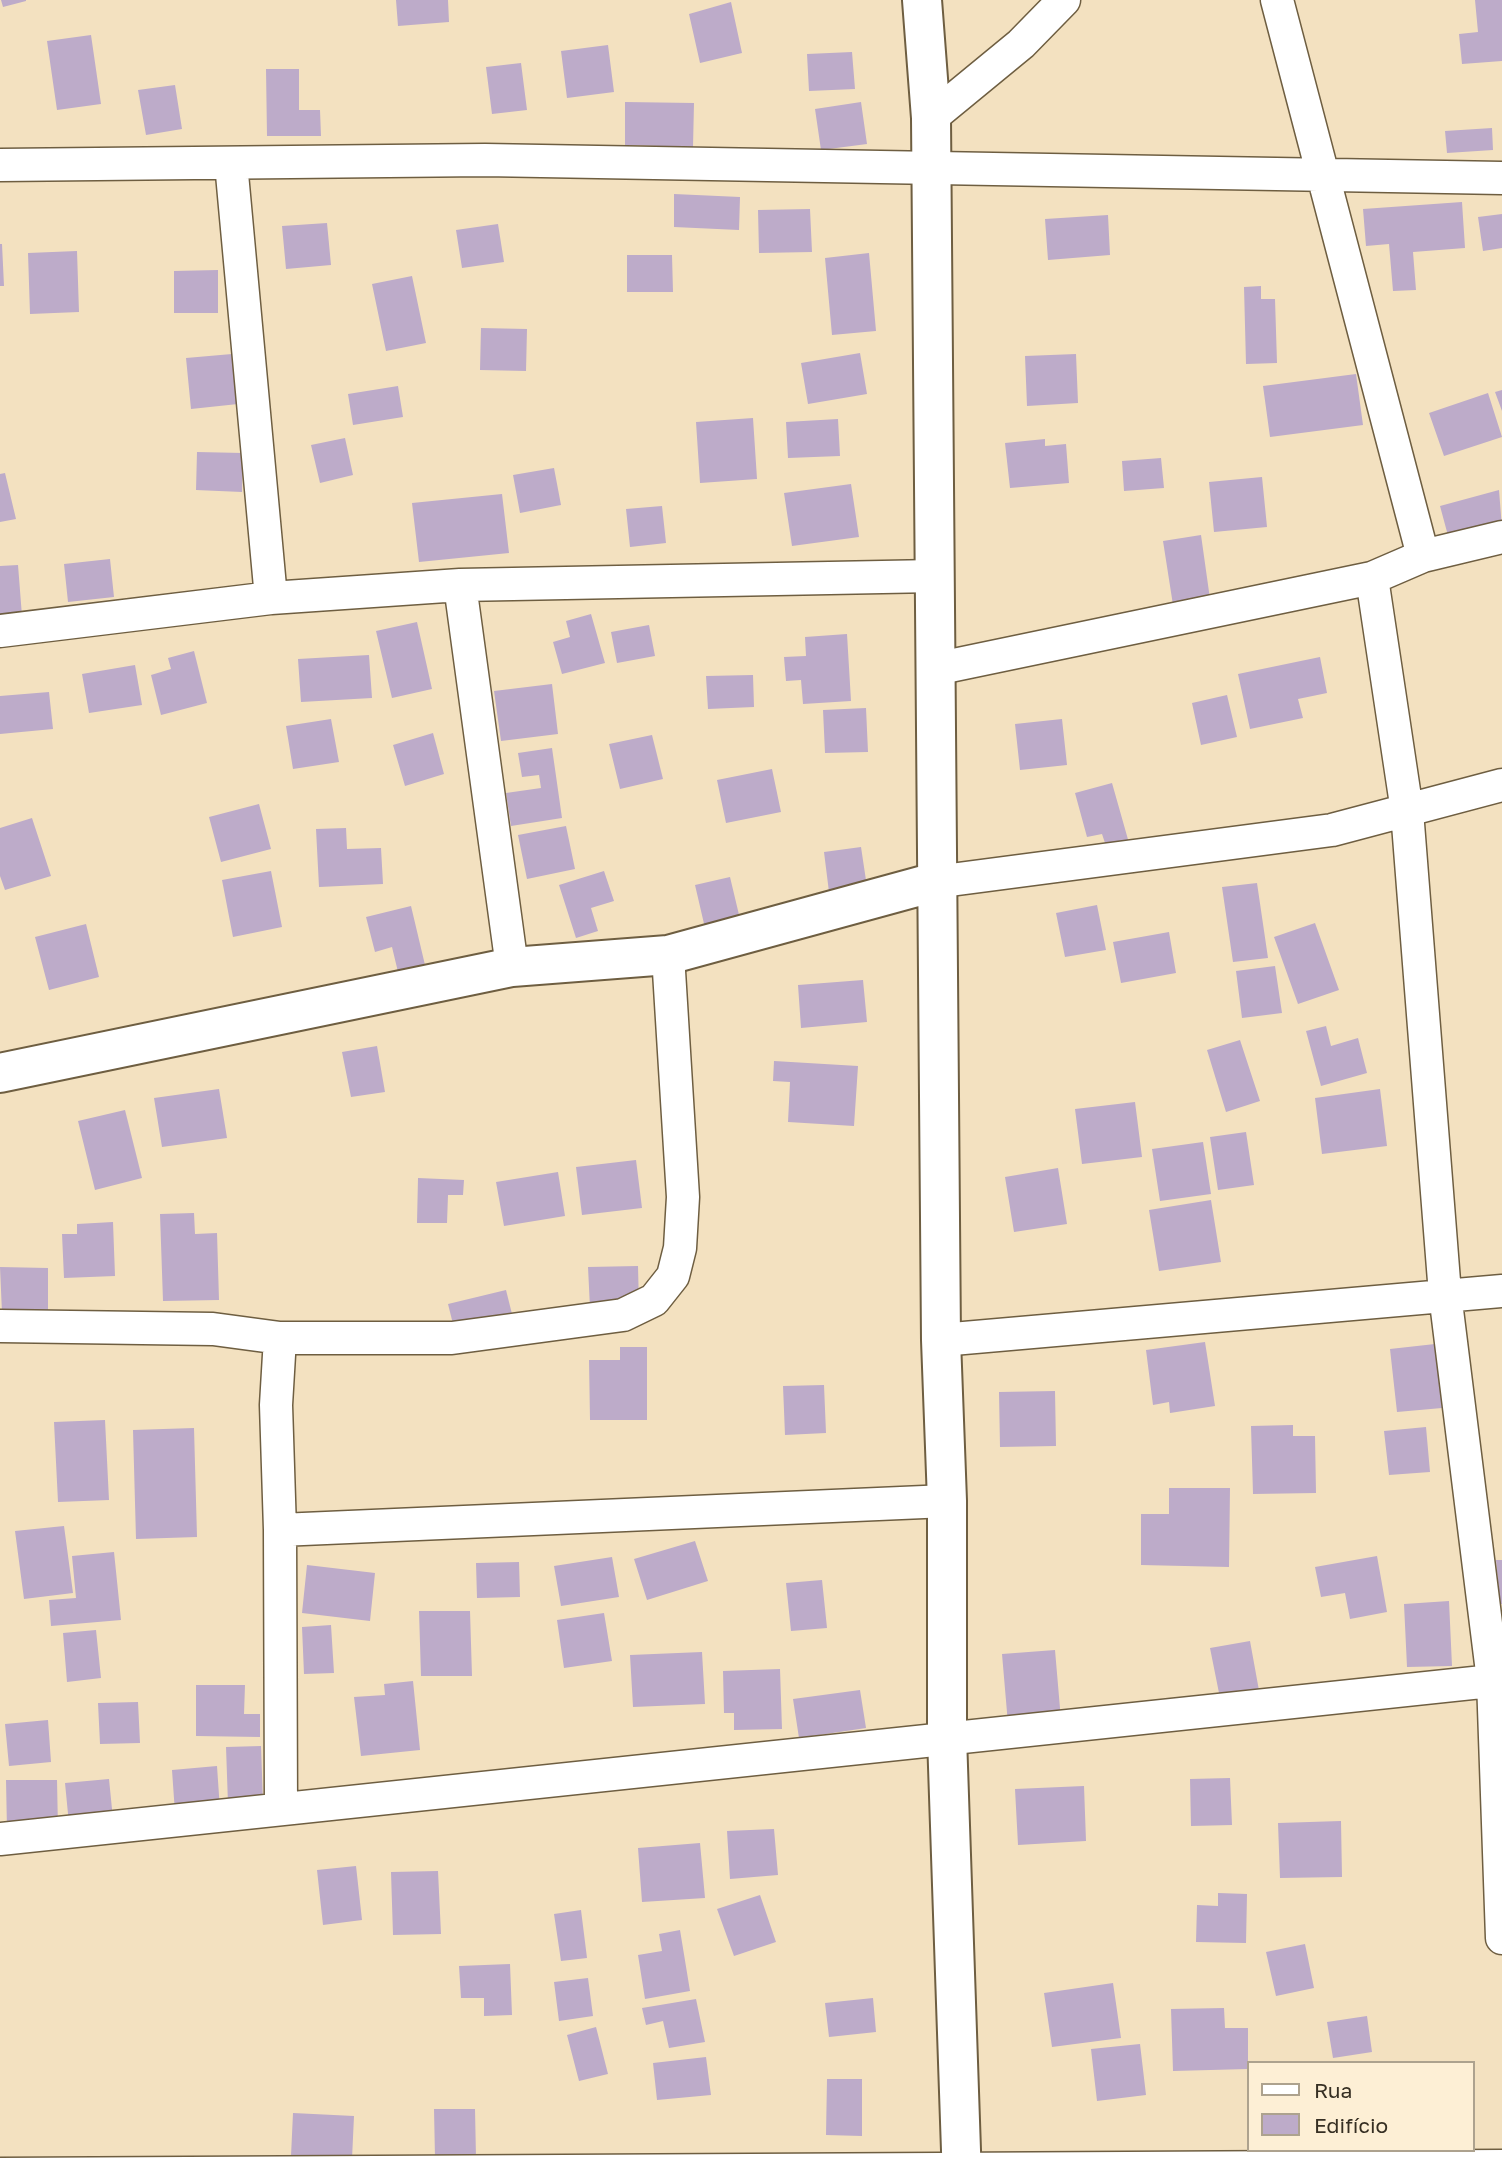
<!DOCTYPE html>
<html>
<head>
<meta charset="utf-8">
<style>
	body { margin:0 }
	#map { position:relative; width:1502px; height:2180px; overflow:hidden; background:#f3e1c0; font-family:"Golos Text",sans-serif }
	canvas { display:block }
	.legend { position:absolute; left:1247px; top:2061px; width:228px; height:91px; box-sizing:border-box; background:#fdefd5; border:2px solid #ada28e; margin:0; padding:9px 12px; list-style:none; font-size:21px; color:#362f23 }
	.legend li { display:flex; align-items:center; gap:14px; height:35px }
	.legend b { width:35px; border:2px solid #ada28e }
</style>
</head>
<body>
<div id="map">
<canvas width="1502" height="2180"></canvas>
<ul class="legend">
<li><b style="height:9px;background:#fff"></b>Rua</li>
<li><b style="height:19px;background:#bdabc9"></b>Edifício</li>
</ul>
</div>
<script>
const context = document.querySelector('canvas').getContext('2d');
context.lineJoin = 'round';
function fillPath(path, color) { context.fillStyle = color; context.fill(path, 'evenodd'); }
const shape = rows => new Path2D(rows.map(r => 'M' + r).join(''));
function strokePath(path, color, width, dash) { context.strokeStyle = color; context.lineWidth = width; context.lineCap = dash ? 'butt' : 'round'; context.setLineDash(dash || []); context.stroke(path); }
fillPath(shape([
	[1,0,26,0,26,1,3,7],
	[396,0,448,0,449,22,398,26],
	[1475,0,1502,0,1502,61,1462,64,1459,34,1478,32],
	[731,2,742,53,700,63,689,14],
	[91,35,101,104,57,110,47,41],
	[608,45,614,92,567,98,561,51],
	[852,52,855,89,809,91,807,54],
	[521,63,527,110,492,114,486,67],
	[266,69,299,69,299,110,320,110,321,136,267,136],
	[175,85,182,129,146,135,138,90],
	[625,102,694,103,693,147,625,145],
	[861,102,867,144,821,150,815,109],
	[1492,128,1493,150,1447,153,1445,131],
	[674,194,740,197,739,230,674,227],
	[1462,202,1465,248,1413,252,1416,290,1393,291,1389,244,1366,246,1363,209],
	[810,209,812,252,759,253,758,210],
	[1502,214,1502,248,1483,251,1478,217],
	[1108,215,1110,255,1048,260,1045,219],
	[327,223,331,265,286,269,282,226],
	[498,224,504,262,462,268,456,230],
	[0,244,2,244,4,286,0,286],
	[77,251,79,312,30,314,28,253],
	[869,253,876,331,832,335,825,258],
	[627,255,672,255,673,292,627,292],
	[218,270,218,313,174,313,174,271],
	[412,276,426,343,386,351,372,284],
	[1261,286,1261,299,1275,299,1277,363,1246,364,1244,287],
	[481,328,527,329,526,371,480,370],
	[860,353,867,394,808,404,801,363],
	[232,354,238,404,191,409,186,358],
	[1076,354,1078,403,1027,406,1025,356],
	[1356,374,1363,425,1270,437,1263,386],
	[398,386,403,417,353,425,348,394],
	[1502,390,1502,411,1495,392],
	[1488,393,1502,437,1444,456,1429,413],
	[753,418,757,479,700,483,696,422],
	[838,419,840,456,788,458,786,422],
	[345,438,353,475,320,483,311,445],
	[1045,439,1045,446,1066,444,1069,483,1010,488,1005,443],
	[197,452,243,453,242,492,196,490],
	[1161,458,1164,488,1124,491,1122,461],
	[554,468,561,505,520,513,513,475],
	[5,473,16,519,0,522,0,474],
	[1262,477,1267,527,1214,532,1209,482],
	[851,484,859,537,792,546,784,493],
	[1499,490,1502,528,1450,543,1440,506],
	[502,494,509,553,419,562,412,503],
	[662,506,666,543,630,547,626,509],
	[1201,535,1210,599,1173,605,1163,541],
	[110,559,114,597,68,602,64,564],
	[18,565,22,616,0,618,0,566],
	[591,614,605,663,562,674,553,642,570,637,566,621],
	[417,622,432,689,392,698,376,631],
	[649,625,655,656,617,663,611,632],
	[847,634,851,701,803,704,801,680,786,681,784,657,806,656,805,637],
	[194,651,207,703,161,715,151,675,171,669,168,658],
	[369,655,372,698,301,702,298,659],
	[1320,657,1327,693,1298,699,1303,718,1250,729,1238,674],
	[135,665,142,705,89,713,82,674],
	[753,675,754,707,708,709,706,676],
	[552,684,558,734,501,741,494,691],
	[49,692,53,729,0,734,0,696],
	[1227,695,1237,737,1201,745,1192,703],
	[866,708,868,752,825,753,823,710],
	[331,719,339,762,293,769,286,726],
	[1062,719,1067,765,1020,770,1015,724],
	[433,733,444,774,405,786,393,745],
	[652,735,663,779,620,789,609,744],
	[552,748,562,818,511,826,506,793,541,788,539,775,522,777,518,753],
	[772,769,781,812,726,823,717,780],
	[1112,783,1129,843,1107,849,1102,834,1087,837,1075,793],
	[259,804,271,849,221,862,209,817],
	[32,818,51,876,5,890,0,876,0,828],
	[566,826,575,869,527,879,518,835],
	[346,828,347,849,381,848,383,884,319,887,316,829],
	[861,847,867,887,829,892,824,852],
	[271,871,282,927,233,937,222,880],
	[604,871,614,901,591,908,598,931,576,938,559,885],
	[730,877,740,919,705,928,695,885],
	[1257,883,1268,958,1233,962,1222,887],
	[1097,905,1106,950,1065,957,1056,913],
	[411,906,425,965,398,972,392,947,375,952,366,917],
	[1315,923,1339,990,1298,1004,1274,937],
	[86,924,99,977,49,990,35,937],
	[1169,932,1176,973,1121,983,1113,942],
	[1275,966,1282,1013,1242,1018,1236,971],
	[863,980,867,1022,801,1028,798,985],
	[1326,1026,1331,1046,1358,1038,1367,1073,1321,1086,1306,1031],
	[1240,1040,1260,1101,1226,1112,1207,1050],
	[377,1046,385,1092,351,1097,342,1052],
	[774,1061,858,1066,854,1126,788,1122,790,1082,773,1081],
	[219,1089,227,1138,162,1147,154,1098],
	[1380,1089,1387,1146,1322,1154,1315,1098],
	[1135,1102,1142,1157,1082,1164,1075,1109],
	[125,1110,142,1178,95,1190,78,1121],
	[1246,1132,1254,1185,1218,1190,1210,1137],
	[1203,1142,1211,1194,1160,1201,1152,1149],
	[636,1160,642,1208,582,1215,576,1167],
	[1058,1168,1067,1224,1014,1232,1005,1177],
	[558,1172,565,1216,504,1226,496,1182],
	[418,1178,464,1180,463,1195,448,1195,447,1223,417,1223],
	[1211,1200,1221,1262,1159,1271,1149,1210],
	[194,1213,195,1234,217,1233,219,1300,163,1301,160,1214],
	[113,1222,115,1276,64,1278,62,1234,77,1234,77,1224],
	[638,1266,639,1306,590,1308,588,1267],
	[0,1267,48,1268,48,1314,2,1313],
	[506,1290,515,1326,457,1340,448,1304],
	[1205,1342,1215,1406,1170,1413,1169,1402,1153,1405,1146,1350],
	[1435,1344,1442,1408,1397,1412,1390,1349],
	[620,1347,647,1347,647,1420,590,1420,589,1360,620,1360],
	[824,1385,826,1433,785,1435,783,1386],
	[1055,1391,1056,1446,1000,1447,999,1392],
	[105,1420,109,1500,58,1502,54,1422],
	[1293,1425,1293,1436,1315,1436,1316,1493,1253,1494,1251,1426],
	[1426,1427,1430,1472,1389,1475,1384,1431],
	[194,1428,197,1537,136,1539,133,1430],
	[1169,1488,1230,1488,1229,1567,1141,1565,1141,1514,1169,1514],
	[64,1526,73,1593,24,1599,15,1531],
	[695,1541,708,1581,647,1600,634,1559],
	[114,1552,121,1620,51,1626,49,1600,76,1598,72,1556],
	[1377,1556,1387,1612,1350,1619,1345,1593,1321,1597,1315,1567],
	[612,1557,619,1597,561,1606,554,1566],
	[1496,1560,1502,1560,1502,1604,1500,1604],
	[519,1562,520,1597,477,1598,476,1563],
	[307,1565,375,1573,370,1621,302,1613],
	[822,1580,827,1628,791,1631,786,1583],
	[1449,1601,1452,1666,1407,1667,1404,1604],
	[419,1611,470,1611,472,1676,421,1676],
	[604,1613,612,1661,564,1668,557,1620],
	[331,1625,334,1673,304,1674,302,1627],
	[96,1630,101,1678,67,1682,63,1633],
	[1250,1641,1260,1696,1221,1703,1210,1648],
	[1055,1650,1061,1720,1008,1724,1002,1654],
	[702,1652,705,1704,633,1707,630,1655],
	[780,1669,782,1729,734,1730,734,1713,724,1713,723,1671],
	[413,1681,420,1750,361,1756,354,1697,385,1695,384,1684],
	[196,1685,245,1685,244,1714,260,1714,260,1737,196,1736],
	[860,1690,866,1728,799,1738,793,1699],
	[138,1702,140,1743,100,1744,98,1703],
	[48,1720,51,1762,9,1766,5,1724],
	[261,1746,263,1803,228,1804,226,1747],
	[217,1766,220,1810,175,1813,172,1770],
	[1230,1778,1232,1825,1191,1826,1190,1779],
	[109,1779,113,1819,69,1824,65,1783],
	[6,1780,57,1780,58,1829,7,1830],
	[1084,1786,1086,1841,1018,1845,1015,1789],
	[1341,1821,1342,1877,1280,1878,1278,1823],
	[774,1829,778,1875,730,1879,727,1831],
	[700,1843,705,1898,642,1902,638,1848],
	[356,1866,362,1920,323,1925,317,1870],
	[438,1871,441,1934,393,1935,391,1872],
	[1218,1893,1247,1894,1246,1943,1196,1942,1197,1905,1218,1906],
	[760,1895,776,1942,734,1956,717,1909],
	[581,1910,587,1958,561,1961,554,1914],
	[680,1930,690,1991,645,1999,638,1955,662,1951,659,1934],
	[1305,1944,1314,1988,1276,1996,1266,1952],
	[510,1964,512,2015,484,2016,484,1998,461,1998,459,1966],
	[588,1978,593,2016,559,2021,554,1982],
	[1113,1983,1121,2038,1052,2047,1044,1993],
	[873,1998,876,2032,829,2037,825,2003],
	[696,1999,705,2042,669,2048,663,2021,646,2025,642,2008],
	[1224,2008,1225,2028,1248,2028,1248,2069,1173,2071,1171,2009],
	[1367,2016,1372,2052,1333,2058,1327,2022],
	[596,2027,608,2074,579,2081,567,2035],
	[1140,2044,1146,2095,1097,2101,1091,2049],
	[706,2057,711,2095,657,2100,653,2063],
	[827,2079,862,2079,862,2136,826,2135],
	[434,2109,475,2109,476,2158,435,2158],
	[293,2113,354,2116,352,2159,291,2156]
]), '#bdabc9');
const minor = shape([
	[1277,0,1423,556],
	[931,118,1021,44,1064,0],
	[231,163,271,598],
	[0,165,485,160,1502,178],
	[1372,578,1407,811,1445,1294,1493,1680,1502,1938],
	[460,585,512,967],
	[0,631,271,598,460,585,935,576],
	[935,669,1372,578,1423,556,1502,537],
	[935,882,1332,830,1502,785],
	[0,1326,213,1329,280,1338,452,1338,623,1315,654,1300,673,1276,680,1248,683,1197,668,955],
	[280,1338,276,1405,280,1530,281,1808],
	[941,1340,1502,1291],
	[280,1530,947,1501],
	[0,1839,1502,1680],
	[0,2174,1502,2166]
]);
const tertiary = shape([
	[922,0,931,118,941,1340,947,1501,947,1737,962,2180],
	[0,1073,512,967,668,955,935,882]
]);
strokePath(minor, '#6e5e41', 35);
strokePath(tertiary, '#6e5e41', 42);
strokePath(minor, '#fff', 32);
strokePath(tertiary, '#fff', 38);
</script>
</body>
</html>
